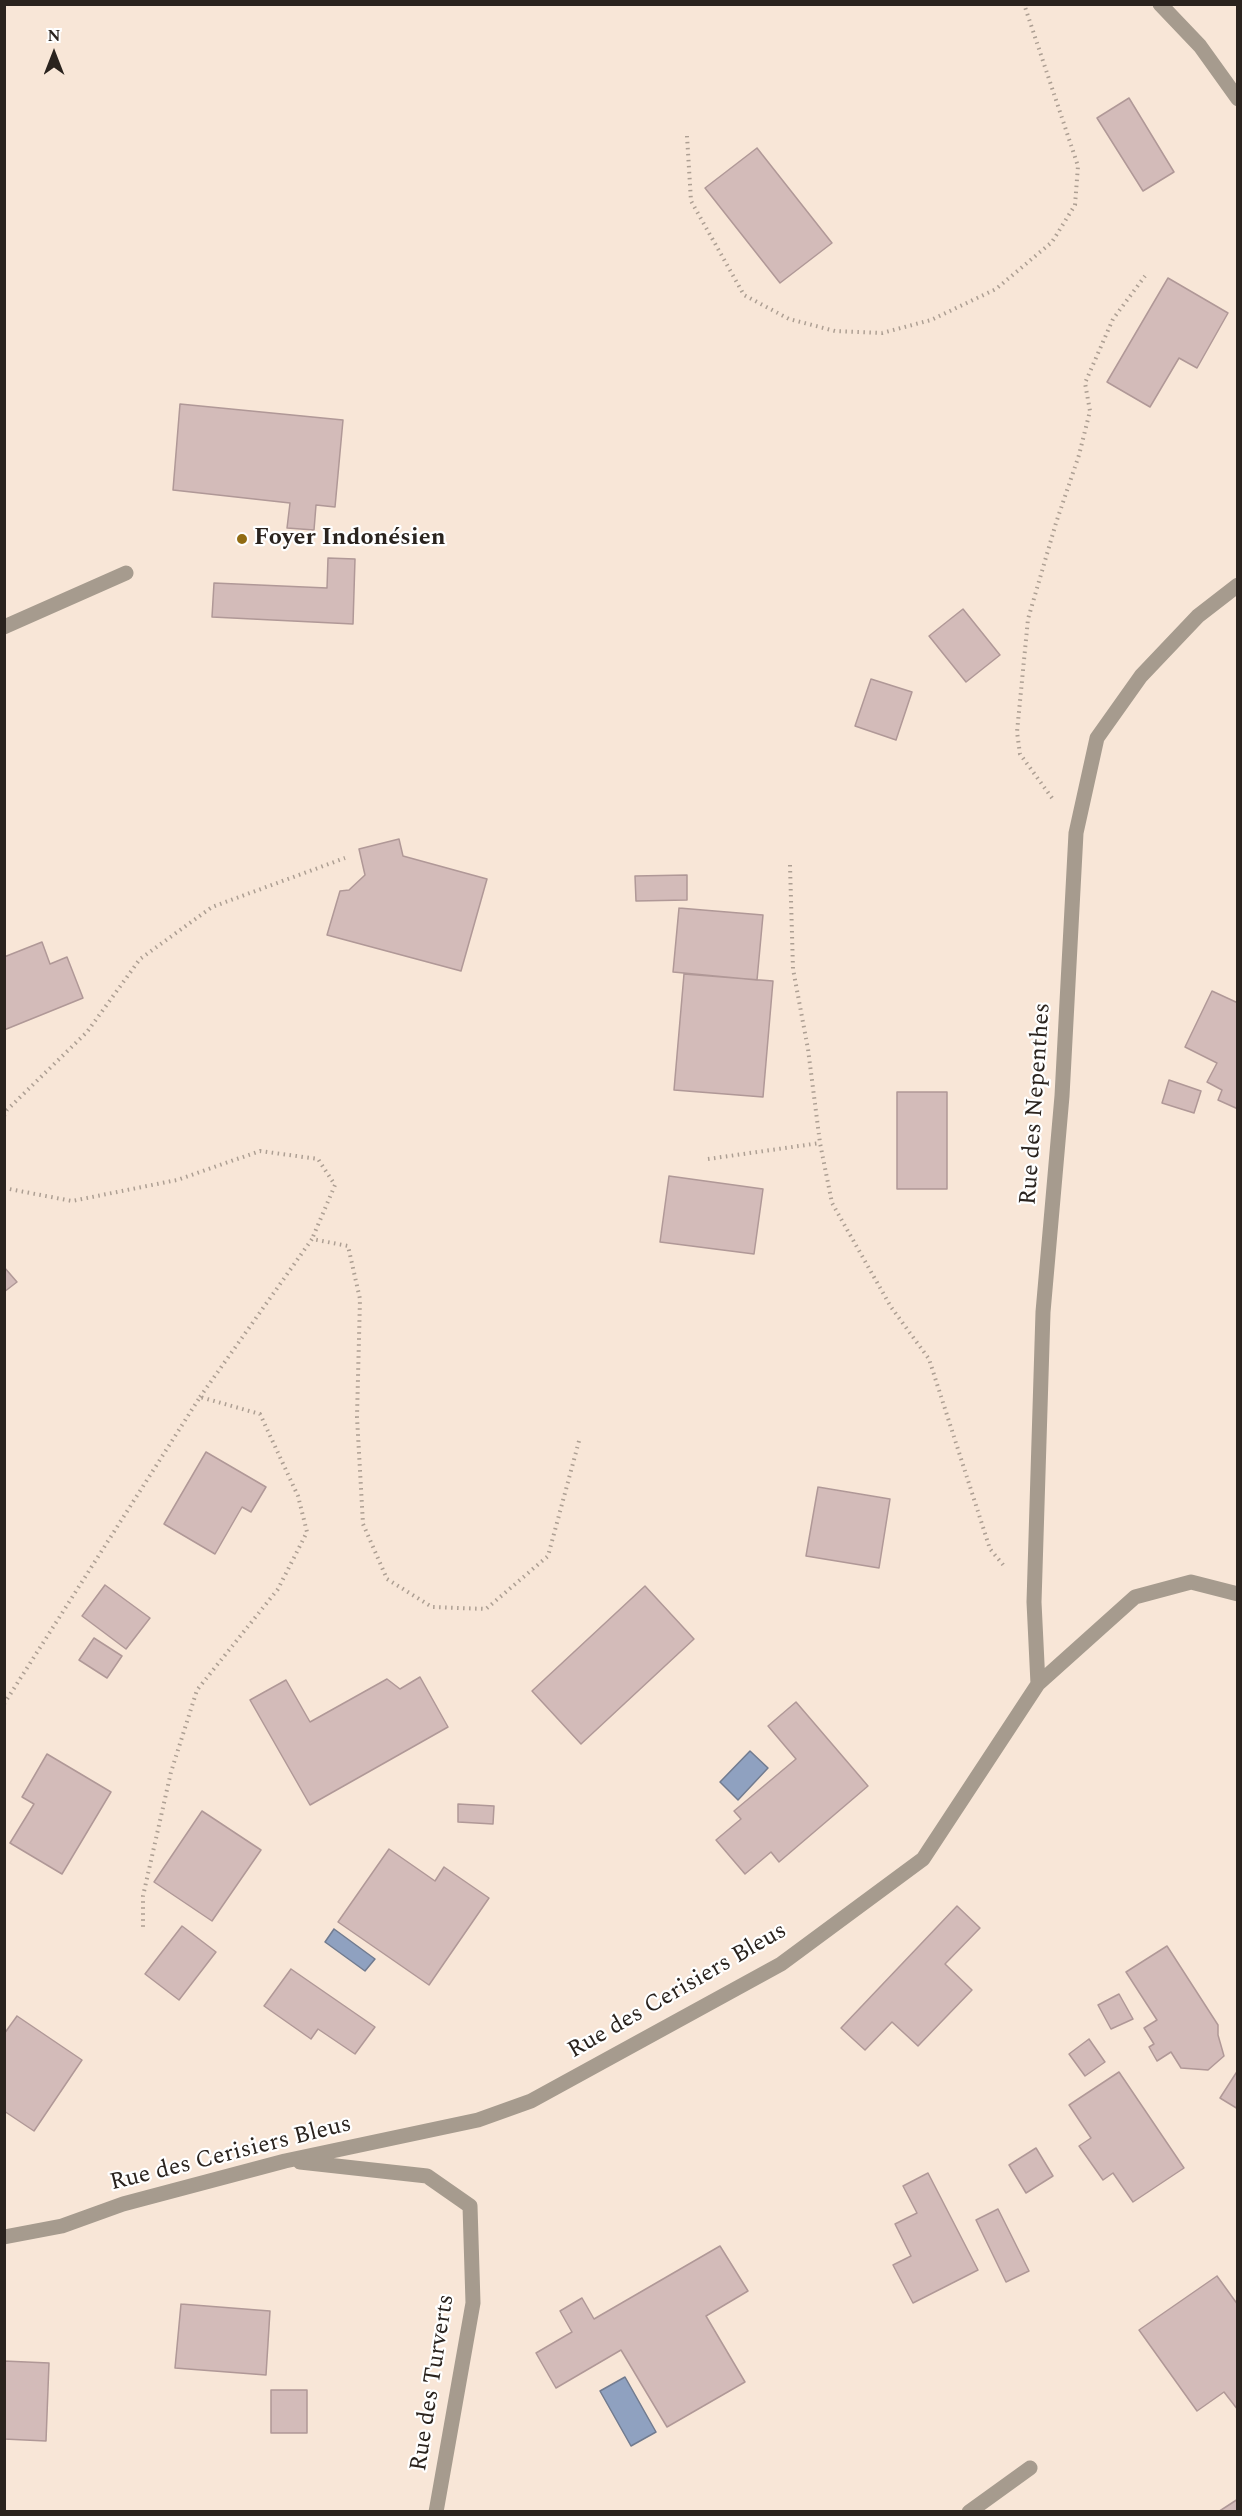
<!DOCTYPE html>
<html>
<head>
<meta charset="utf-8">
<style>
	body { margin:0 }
	#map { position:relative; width:1242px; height:2516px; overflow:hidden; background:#f8e6d7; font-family:Spectral,serif }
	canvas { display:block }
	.frame { position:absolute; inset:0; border:6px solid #2a231e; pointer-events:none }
	.north { position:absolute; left:24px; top:24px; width:60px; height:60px; -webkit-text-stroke:4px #fff; paint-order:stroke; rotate:0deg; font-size:16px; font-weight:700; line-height:24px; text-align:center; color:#2a231e }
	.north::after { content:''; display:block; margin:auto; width:21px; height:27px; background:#2a231e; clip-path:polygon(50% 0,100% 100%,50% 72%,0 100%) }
</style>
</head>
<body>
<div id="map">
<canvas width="1242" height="2516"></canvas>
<div class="frame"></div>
<div class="north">N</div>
</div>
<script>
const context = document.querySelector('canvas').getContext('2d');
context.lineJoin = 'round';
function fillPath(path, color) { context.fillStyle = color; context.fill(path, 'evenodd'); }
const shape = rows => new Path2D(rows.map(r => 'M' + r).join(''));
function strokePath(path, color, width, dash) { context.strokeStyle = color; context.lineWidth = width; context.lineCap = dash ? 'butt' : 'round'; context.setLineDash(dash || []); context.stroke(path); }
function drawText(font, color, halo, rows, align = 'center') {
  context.font = font + ' Spectral,serif'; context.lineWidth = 4.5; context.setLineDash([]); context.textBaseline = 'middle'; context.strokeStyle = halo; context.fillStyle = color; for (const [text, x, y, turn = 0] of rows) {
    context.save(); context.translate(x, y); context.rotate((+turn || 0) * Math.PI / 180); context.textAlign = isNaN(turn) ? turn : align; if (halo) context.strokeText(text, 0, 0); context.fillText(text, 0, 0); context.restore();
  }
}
const water = shape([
	[750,1751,768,1768,738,1800,720,1782,750,1751],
	[334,1929,375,1959,365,1971,325,1942,334,1929],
	[625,2377,656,2432,631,2446,600,2391,625,2377]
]);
fillPath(water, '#8fa1c0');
strokePath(water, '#717b8f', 1.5);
const building = shape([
	[1129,98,1174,172,1143,191,1097,118,1129,98],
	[757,148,832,243,780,283,705,188,757,148],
	[1168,278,1228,313,1197,368,1179,358,1150,407,1107,382,1168,278],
	[180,404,343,420,335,507,316,505,314,530,287,528,290,503,173,490,180,404],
	[328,558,355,559,353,624,212,617,214,583,327,588,328,558],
	[963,609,1000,655,966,682,929,636,963,609],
	[871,679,912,692,896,740,855,726,871,679],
	[399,839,403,856,487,879,461,971,327,935,340,891,349,890,365,875,359,849,399,839],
	[687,875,687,900,636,901,635,876,687,875],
	[679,908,763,915,757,980,673,972,679,908],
	[42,942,50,964,67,957,83,998,4,1030,4,957,42,942],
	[684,974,773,981,763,1097,674,1090,684,974],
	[1212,991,1238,1003,1238,1109,1218,1100,1222,1090,1207,1082,1217,1063,1185,1047,1212,991],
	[1169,1080,1201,1091,1194,1113,1162,1103,1169,1080],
	[897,1092,947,1092,947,1189,897,1189,897,1092],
	[669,1176,763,1189,754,1254,660,1242,669,1176],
	[4,1267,17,1282,4,1292,4,1267],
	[206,1452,266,1487,251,1512,242,1507,215,1554,164,1524,206,1452],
	[818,1487,890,1499,879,1568,806,1556,818,1487],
	[105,1585,150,1618,126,1649,82,1616,105,1585],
	[645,1586,694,1639,581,1744,532,1691,645,1586],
	[94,1638,122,1656,107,1678,79,1660,94,1638],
	[420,1677,448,1727,310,1805,250,1700,286,1680,310,1722,387,1679,400,1689,420,1677],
	[796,1702,868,1786,779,1862,771,1852,745,1874,716,1840,741,1819,734,1811,796,1759,768,1726,796,1702],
	[47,1754,111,1792,62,1874,10,1843,34,1804,22,1797,47,1754],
	[458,1804,494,1806,493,1824,458,1822,458,1804],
	[202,1811,261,1850,212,1921,154,1882,202,1811],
	[389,1849,435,1881,444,1867,489,1898,429,1985,338,1922,389,1849],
	[957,1906,980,1928,945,1964,972,1990,918,2046,892,2022,865,2050,841,2028,957,1906],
	[182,1926,216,1952,179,2000,145,1974,182,1926],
	[1167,1946,1218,2025,1218,2035,1224,2056,1208,2070,1181,2068,1171,2052,1157,2061,1149,2047,1154,2044,1144,2028,1157,2020,1126,1972,1167,1946],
	[291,1969,375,2027,355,2054,318,2029,311,2039,264,2006,291,1969],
	[1119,1994,1133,2019,1111,2029,1098,2005,1119,1994],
	[17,2016,82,2060,34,2131,4,2111,4,2034,17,2016],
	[1089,2039,1105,2062,1085,2076,1069,2054,1089,2039],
	[1238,2070,1238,2109,1220,2098,1238,2070],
	[1119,2072,1184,2168,1133,2202,1113,2173,1103,2180,1079,2146,1091,2138,1069,2105,1119,2072],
	[1036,2148,1053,2176,1026,2193,1009,2165,1036,2148],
	[928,2173,978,2270,913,2303,893,2265,911,2256,895,2224,917,2213,903,2186,928,2173],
	[998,2209,1029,2271,1006,2282,976,2220,998,2209],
	[720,2246,748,2291,706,2316,745,2382,667,2427,621,2350,556,2388,536,2353,572,2332,560,2311,582,2298,594,2319,720,2246],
	[1217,2276,1238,2305,1238,2410,1224,2392,1197,2411,1139,2330,1217,2276],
	[181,2304,270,2311,266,2375,175,2368,181,2304],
	[4,2361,49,2363,46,2441,4,2439,4,2361],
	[271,2390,307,2390,307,2433,271,2433,271,2390],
	[1238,2499,1238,2512,1218,2512,1238,2499]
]);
fillPath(building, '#d3bbb9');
strokePath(building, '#b09897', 1.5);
strokePath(shape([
	[687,136,691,201,744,295,789,319,835,331,882,333,931,320,996,289,1052,242,1075,205,1078,166,1024,4],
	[1052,798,1020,754,1017,732,1028,619,1056,523,1079,455,1090,411,1085,383,1113,319,1145,276],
	[790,865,793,969,808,1049,820,1143,832,1203,891,1307,929,1359,990,1549,1005,1567],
	[4,1116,7,1110,87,1032,140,959,212,907,345,858],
	[708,1159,820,1143],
	[4,1188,72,1201,177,1180,260,1151,318,1159,335,1185,312,1239],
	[200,1397,312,1239,348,1246,360,1299,357,1417,363,1524,387,1579,432,1607,486,1609,548,1556,579,1441],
	[4,1704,200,1397,260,1414,298,1496,307,1532,278,1589,197,1690,171,1772,143,1896,143,1931]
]), '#ad9f93', 4, [1.5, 4.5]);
strokePath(shape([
	[1160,4,1200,46,1238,99],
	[4,627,126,573],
	[1038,1684,1034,1602,1043,1312,1062,1096,1076,833,1097,738,1141,676,1198,616,1238,585],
	[300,2162,427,2176,470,2206,473,2303,436,2512],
	[4,2237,62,2226,123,2204,285,2161,478,2120,531,2101,781,1964,923,1859,1038,1684,1135,1597,1191,1582,1238,1594],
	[969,2512,1030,2468]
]), '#a69b8e', 15);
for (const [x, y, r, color] of [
	[242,539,6,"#916b12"]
]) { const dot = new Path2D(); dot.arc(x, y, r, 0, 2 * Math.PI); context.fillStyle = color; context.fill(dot); strokePath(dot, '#fff', 2); }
drawText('bold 24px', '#2a231e', '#fff', [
	["Foyer Indonésien",254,539]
], 'left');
drawText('24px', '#2a231e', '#fff', [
	["Rue des Nepenthes",1037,1104,-86],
	["Rue des Cerisiers Bleus",678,1992,-30],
	["Rue des Cerisiers Bleus",231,2155,-14],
	["Rue des Turverts",434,2383,-81]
]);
</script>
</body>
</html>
